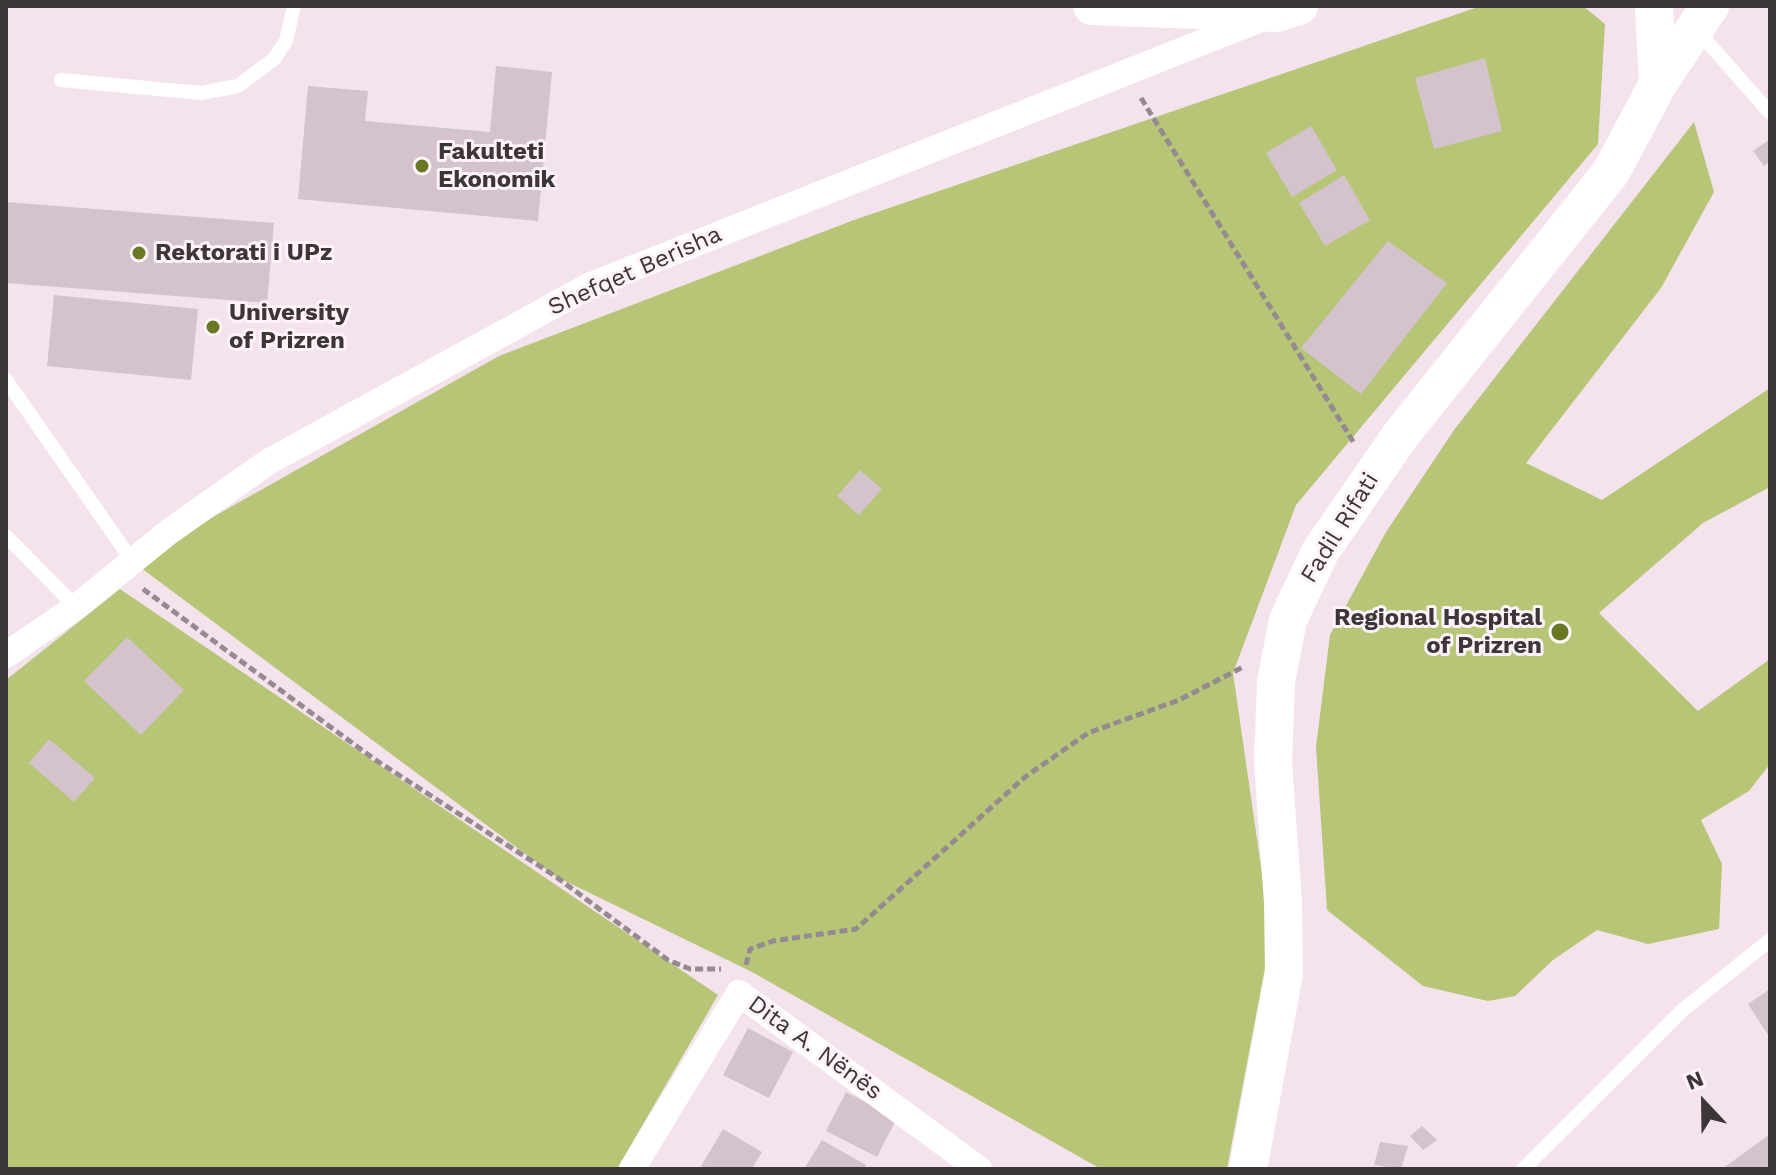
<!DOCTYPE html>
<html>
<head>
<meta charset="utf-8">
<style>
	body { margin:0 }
	#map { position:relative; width:1776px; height:1175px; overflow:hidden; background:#f4e3ed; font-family:"Work Sans",sans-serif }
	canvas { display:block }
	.frame { position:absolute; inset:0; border:8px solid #3c3539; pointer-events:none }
	.north { position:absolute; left:1664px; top:1063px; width:80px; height:80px; -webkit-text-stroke:6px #fdf3f8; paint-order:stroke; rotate:338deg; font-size:22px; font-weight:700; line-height:32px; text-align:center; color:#3c3539 }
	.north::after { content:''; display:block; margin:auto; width:28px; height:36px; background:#3c3539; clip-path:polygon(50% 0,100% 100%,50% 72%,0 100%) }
</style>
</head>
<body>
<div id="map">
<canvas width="1776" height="1175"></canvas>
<div class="frame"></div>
<div class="north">N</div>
</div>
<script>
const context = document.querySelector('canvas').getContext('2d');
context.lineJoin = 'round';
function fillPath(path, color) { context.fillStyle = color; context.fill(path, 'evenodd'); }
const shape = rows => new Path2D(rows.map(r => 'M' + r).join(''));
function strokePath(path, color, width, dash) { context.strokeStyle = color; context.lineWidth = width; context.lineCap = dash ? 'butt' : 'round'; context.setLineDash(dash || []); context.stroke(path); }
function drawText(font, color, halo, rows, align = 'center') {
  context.font = font + ' "Work Sans",sans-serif'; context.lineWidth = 6; context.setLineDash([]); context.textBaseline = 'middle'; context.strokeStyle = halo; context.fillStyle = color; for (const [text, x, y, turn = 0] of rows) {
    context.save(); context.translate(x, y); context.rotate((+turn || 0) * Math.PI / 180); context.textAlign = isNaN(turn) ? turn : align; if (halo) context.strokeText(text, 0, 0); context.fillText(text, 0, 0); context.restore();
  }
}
fillPath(shape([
	[1481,6,1583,6,1605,24,1598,144,1296,505,1233,673,1271,936,1227,1169,1101,1169,752,972,555,876,133,562,499,356,854,220],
	[1694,122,1714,192,1661,288,1526,463,1602,500,1770,388,1770,487,1703,523,1599,613,1698,711,1770,659,1770,764,1749,791,1701,820,1722,864,1719,929,1648,944,1597,930,1553,960,1515,996,1488,1001,1423,986,1327,910,1316,747,1330,635,1386,532,1454,430],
	[120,589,718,995,617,1169,6,1169,6,680]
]), '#b6c576');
fillPath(shape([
	[1485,58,1502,131,1434,149,1415,78],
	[496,66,552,72,538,221,298,199,308,86,368,91,365,121,490,132],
	[1311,126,1337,170,1292,197,1266,153],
	[1770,139,1770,161,1764,166,1753,151],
	[1344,175,1370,220,1325,246,1299,203],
	[6,202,274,223,267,303,6,283],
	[1388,241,1447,283,1361,394,1301,348],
	[54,295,198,309,191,380,47,366],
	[860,470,882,489,859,515,837,496],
	[127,637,184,690,141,735,84,681],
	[49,739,95,778,74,802,29,763],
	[1770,989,1770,1038,1748,1004],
	[748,1028,793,1052,769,1098,723,1075],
	[846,1092,897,1118,877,1157,826,1131],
	[1422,1126,1437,1140,1423,1150,1410,1136],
	[723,1129,762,1152,752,1169,700,1168],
	[1770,1134,1770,1169,1722,1169],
	[822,1140,866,1165,864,1169,804,1169],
	[1380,1142,1408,1146,1401,1169,1374,1165]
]), '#d4c3cc');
strokePath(shape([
	[1141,98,1354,443],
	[143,589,374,759,555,876,668,960,690,969,721,969],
	[746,965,750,949,773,941,856,929,1025,777,1088,733,1179,700,1243,667]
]), '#968a91', 5, [8, 4]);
strokePath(shape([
	[1697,30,1770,113],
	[61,80,201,93,238,86,274,59,286,41,294,6],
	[6,380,133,562],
	[6,536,76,607],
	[1523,1169,1684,1009,1770,940]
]), '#fff', 14);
strokePath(shape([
	[6,655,76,607,170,531,268,462,591,285,1266,17],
	[632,1169,739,993,979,1169]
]), '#fff', 26);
strokePath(shape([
	[1092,6,1277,13,1299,6],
	[1654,6,1658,84],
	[1248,1169,1284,973,1283,902,1273,763,1276,682,1288,620,1320,552,1400,436,1611,172,1658,84,1710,6]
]), '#fff', 38);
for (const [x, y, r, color] of [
	[422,166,8,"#6a7724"],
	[139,253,8,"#6a7724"],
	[213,327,8,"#6a7724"],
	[1560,632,10,"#6a7724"]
]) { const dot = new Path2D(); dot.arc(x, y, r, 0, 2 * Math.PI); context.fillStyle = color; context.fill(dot); strokePath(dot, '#fdf3f8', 3); }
drawText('bold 24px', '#3c3539', '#fdf3f8', [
	["Fakulteti",438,152],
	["Ekonomik",438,180],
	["Rektorati i UPz",155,253],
	["University",229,313],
	["of Prizren",229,341],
	["Regional Hospital",1542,618,"right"],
	["of Prizren",1542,646,"right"]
], 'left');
drawText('24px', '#3c3539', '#fdf3f8', [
	["Shefqet Berisha",635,271,-24],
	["Fadil Rifati",1340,528,-58],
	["Dita A. Nënës",815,1048,36]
]);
</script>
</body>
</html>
